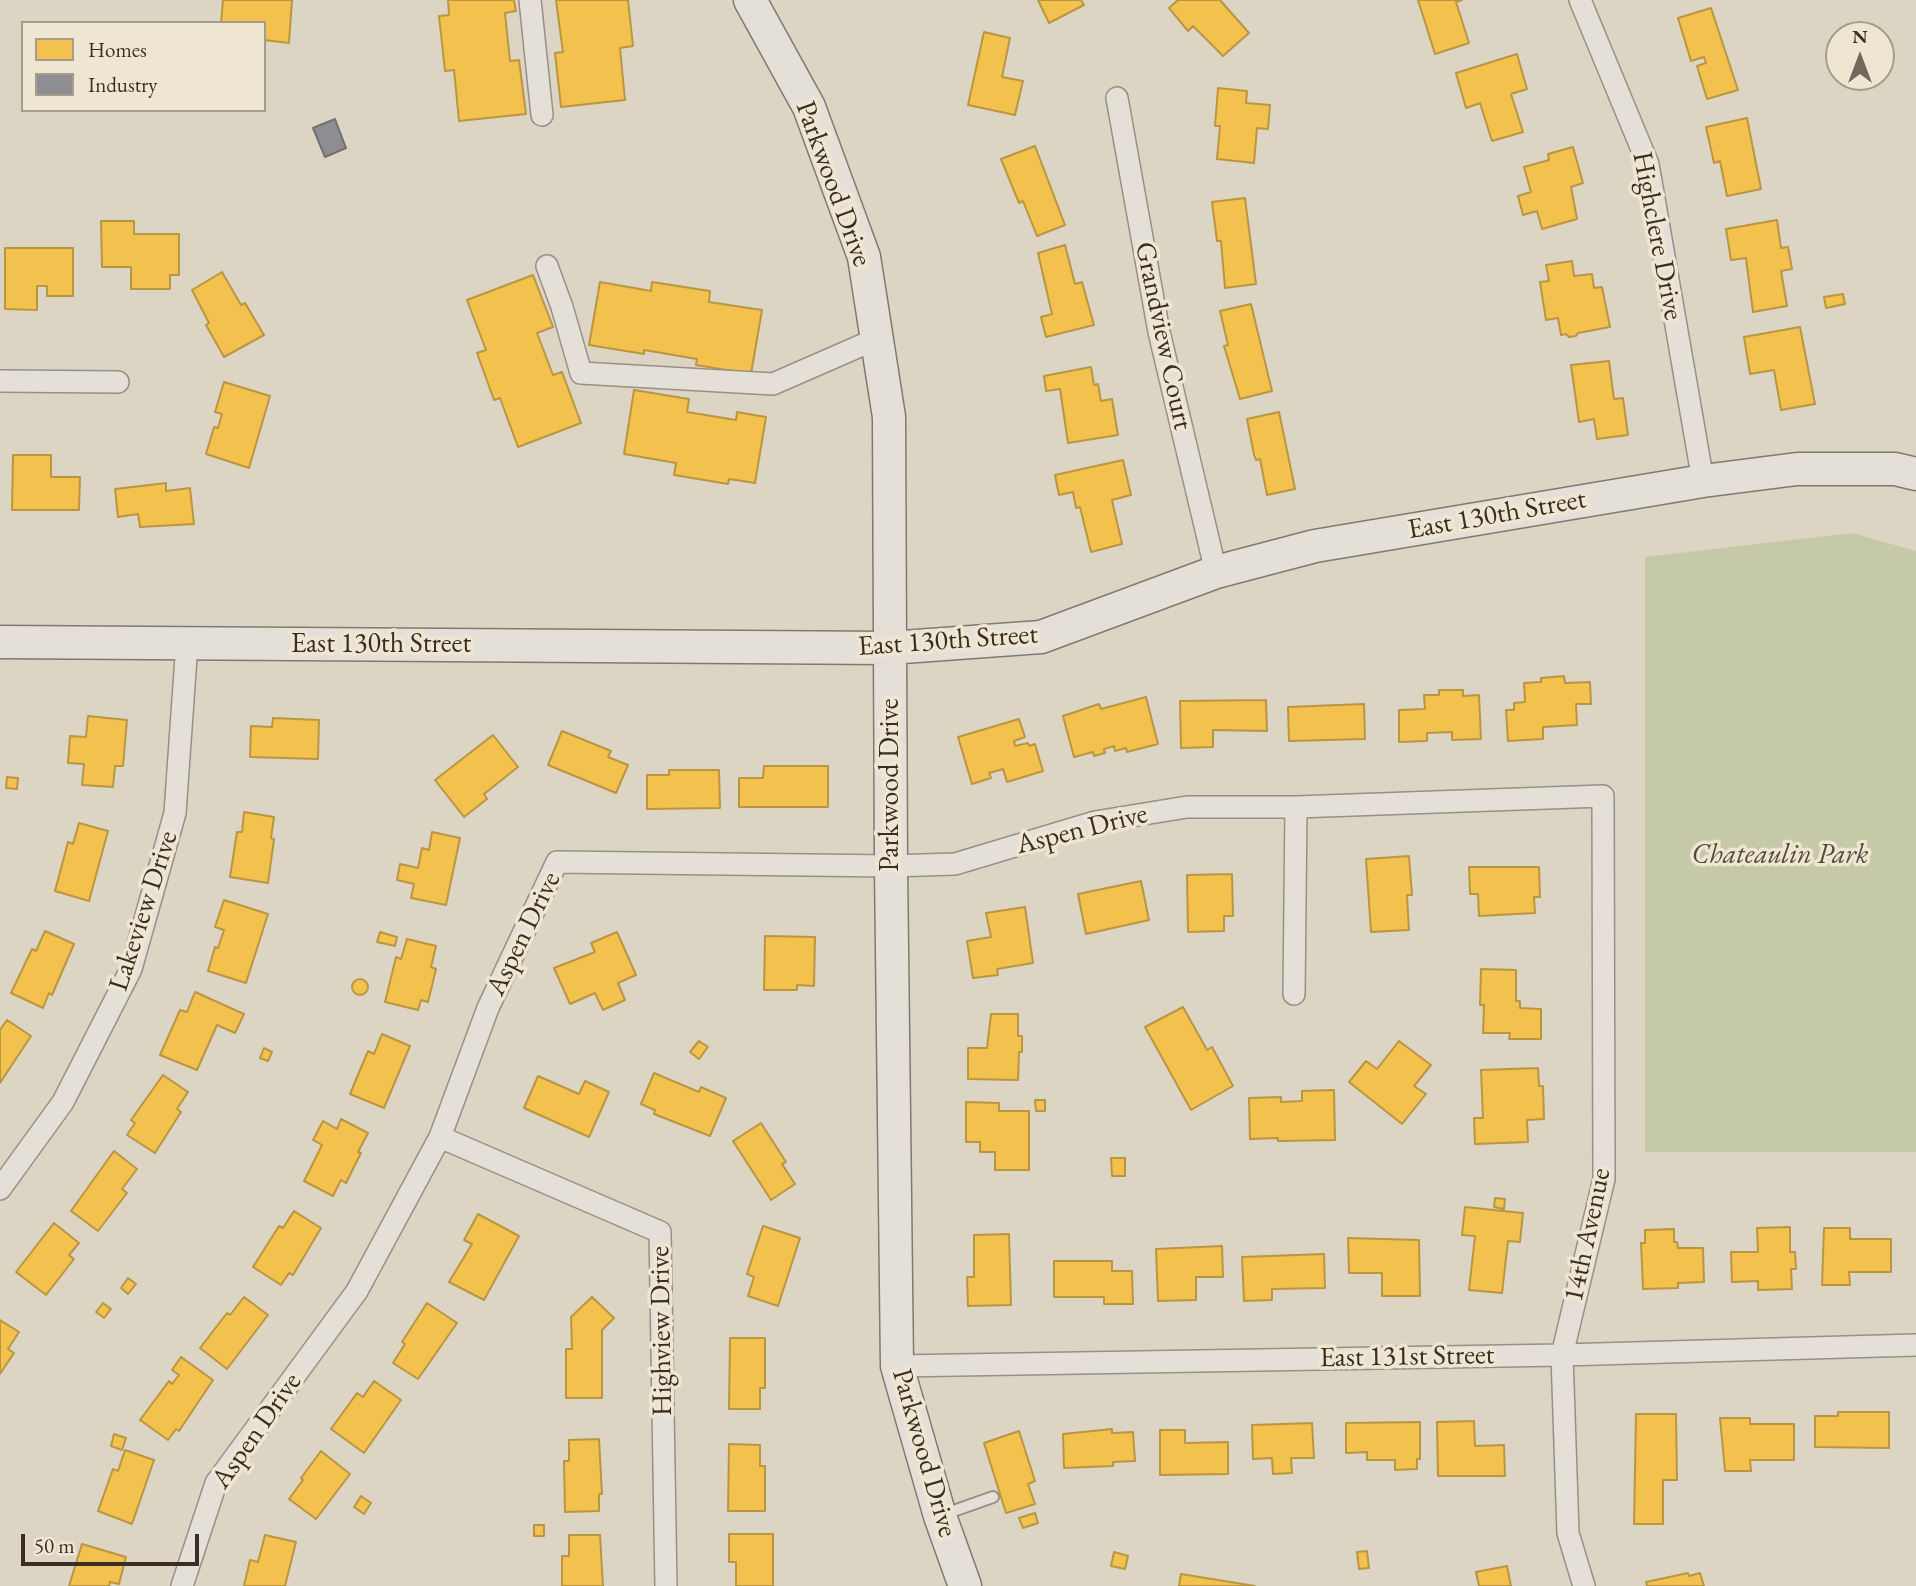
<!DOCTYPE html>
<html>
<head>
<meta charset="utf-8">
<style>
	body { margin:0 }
	#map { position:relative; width:1916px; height:1586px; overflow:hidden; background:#dcd5c4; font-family:"EB Garamond",serif }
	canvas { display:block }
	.legend { position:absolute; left:21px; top:21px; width:245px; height:91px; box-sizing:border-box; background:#efe6d2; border:2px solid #a69c8d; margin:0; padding:9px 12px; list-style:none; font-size:21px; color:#392d26 }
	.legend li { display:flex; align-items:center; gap:14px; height:35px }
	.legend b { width:35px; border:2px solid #a69c8d }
	.north { position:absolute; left:1825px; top:21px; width:70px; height:70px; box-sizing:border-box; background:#efe6d2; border:2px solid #a69c8d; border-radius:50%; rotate:0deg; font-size:19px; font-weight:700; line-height:28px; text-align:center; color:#392d26 }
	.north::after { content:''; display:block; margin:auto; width:24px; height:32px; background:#72685d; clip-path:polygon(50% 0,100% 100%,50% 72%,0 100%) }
	.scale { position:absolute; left:21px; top:1534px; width:178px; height:32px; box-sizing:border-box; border:4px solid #392d26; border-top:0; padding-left:9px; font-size:21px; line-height:24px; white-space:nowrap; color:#392d26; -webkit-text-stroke:5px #efe6d2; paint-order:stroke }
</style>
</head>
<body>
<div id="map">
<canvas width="1916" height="1586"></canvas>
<ul class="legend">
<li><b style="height:19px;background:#f2c14e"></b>Homes</li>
<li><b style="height:19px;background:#8d8d92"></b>Industry</li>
</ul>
<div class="north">N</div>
<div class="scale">50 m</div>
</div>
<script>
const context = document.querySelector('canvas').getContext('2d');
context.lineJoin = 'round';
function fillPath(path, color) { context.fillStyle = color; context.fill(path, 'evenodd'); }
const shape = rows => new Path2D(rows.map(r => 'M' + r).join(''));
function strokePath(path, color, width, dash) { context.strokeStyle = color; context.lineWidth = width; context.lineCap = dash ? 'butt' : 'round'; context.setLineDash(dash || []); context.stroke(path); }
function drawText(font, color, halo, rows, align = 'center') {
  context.font = font + ' "EB Garamond",serif'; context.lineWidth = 7; context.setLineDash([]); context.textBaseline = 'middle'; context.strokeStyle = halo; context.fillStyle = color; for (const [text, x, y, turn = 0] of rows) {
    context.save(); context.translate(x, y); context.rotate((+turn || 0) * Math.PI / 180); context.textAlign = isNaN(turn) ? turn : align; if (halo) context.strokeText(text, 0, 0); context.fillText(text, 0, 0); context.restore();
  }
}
fillPath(shape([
	[1852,533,1916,551,1916,1152,1645,1152,1645,557]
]), '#c5c9a8');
const homes = shape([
	[223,0,292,0,289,43,264,40,264,23,221,23,223,0],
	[448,0,514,0,516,11,505,13,510,61,519,60,526,114,459,121,454,70,445,71,439,16,449,15,448,0],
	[556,0,628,0,633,46,620,48,625,100,561,107,555,53,563,52,556,0],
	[1038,0,1081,0,1084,5,1049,23,1038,0],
	[1178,0,1220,0,1249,33,1223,56,1193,26,1188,31,1169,8,1178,0],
	[1418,0,1462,0,1456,2,1469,43,1435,54,1418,0],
	[1711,8,1738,90,1707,99,1697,66,1706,63,1704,57,1691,61,1678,18,1711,8],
	[984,32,1010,38,1002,77,1023,81,1015,115,968,105,984,32],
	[1517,54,1527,89,1511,94,1523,132,1492,141,1480,103,1466,108,1456,73,1517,54],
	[1218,88,1247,91,1246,103,1270,105,1268,129,1257,128,1254,163,1217,159,1220,126,1215,126,1218,88],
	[1747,118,1761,189,1727,196,1720,161,1714,163,1706,127,1747,118],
	[1035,146,1065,225,1037,236,1023,201,1019,203,1001,159,1035,146],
	[1573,147,1583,183,1571,187,1577,219,1542,229,1537,211,1523,215,1518,196,1531,192,1524,167,1549,160,1548,154,1573,147],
	[1245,198,1256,284,1225,288,1221,241,1217,241,1212,202,1245,198],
	[1777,220,1781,248,1788,247,1792,269,1781,271,1787,306,1753,312,1746,258,1731,260,1726,229,1777,220],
	[101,221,134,221,134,234,179,234,179,275,170,275,170,289,131,289,131,267,102,267,101,221],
	[1065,245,1075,284,1082,282,1094,325,1046,337,1041,317,1052,314,1038,253,1065,245],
	[5,248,73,248,73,296,47,296,47,286,37,286,37,310,5,309,5,248],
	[1572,261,1574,276,1592,274,1594,288,1602,287,1610,327,1578,333,1576,336,1569,337,1566,334,1561,335,1558,318,1546,320,1540,282,1549,281,1546,265,1572,261],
	[222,272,241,305,245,303,264,335,224,357,206,325,209,323,192,290,222,272],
	[533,275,553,327,537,333,553,375,562,372,581,423,518,447,500,398,494,400,477,353,486,350,467,300,533,275],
	[600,282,651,291,652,282,710,291,709,302,762,310,751,374,696,365,697,359,644,350,644,354,589,345,600,282],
	[1843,294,1845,304,1826,308,1824,297,1843,294],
	[1251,304,1272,391,1240,399,1224,346,1228,345,1220,311,1251,304],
	[1800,327,1815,404,1781,410,1774,370,1750,374,1744,337,1800,327],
	[1609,361,1614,399,1623,398,1628,435,1597,439,1594,419,1579,422,1571,365,1609,361],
	[1091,367,1094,385,1098,384,1101,401,1112,399,1118,435,1068,443,1060,389,1046,391,1044,376,1091,367],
	[224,382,270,396,249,468,206,454,214,427,218,428,222,414,215,412,224,382],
	[634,390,689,399,687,412,736,420,737,412,766,417,755,483,729,479,728,484,674,475,676,463,624,454,634,390],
	[1279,412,1295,489,1267,495,1260,459,1256,460,1254,455,1247,419,1279,412],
	[13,455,51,455,51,477,80,477,79,510,12,510,13,455],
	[1123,460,1131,495,1112,500,1122,544,1091,552,1080,507,1076,508,1073,492,1059,495,1055,475,1123,460],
	[166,483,166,491,190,488,194,524,140,527,138,514,118,517,115,489,166,483],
	[1564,676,1565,683,1590,682,1591,704,1576,704,1577,725,1543,727,1543,739,1508,741,1506,710,1514,710,1514,703,1525,702,1524,683,1541,682,1541,678,1564,676],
	[1439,690,1463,690,1463,696,1479,695,1481,739,1452,740,1452,732,1427,733,1427,741,1399,742,1399,710,1425,709,1424,695,1439,695,1439,690],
	[1146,697,1158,744,1127,752,1126,748,1115,751,1114,746,1104,749,1105,753,1094,756,1093,752,1074,757,1063,716,1099,704,1101,709,1146,697],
	[1266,700,1267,731,1213,730,1213,747,1181,748,1180,701,1266,700],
	[1364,704,1365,739,1289,741,1288,707,1364,704],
	[88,716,127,720,123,766,115,766,113,787,82,785,84,764,68,763,70,736,86,737,88,716],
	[273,718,319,720,318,759,250,757,251,726,272,727,273,718],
	[1019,719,1025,737,1014,741,1015,746,1028,743,1029,746,1035,744,1043,771,1007,782,1003,769,989,773,991,778,972,784,958,737,1019,719],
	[562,731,611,751,608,757,628,765,616,793,548,765,562,731],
	[493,735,518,767,484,794,487,799,464,817,435,780,493,735],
	[764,766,828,766,828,807,739,807,739,778,763,778,764,766],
	[669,770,719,770,720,808,647,809,647,775,669,775,669,770],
	[7,777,18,778,17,789,6,788,7,777],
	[244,812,274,817,271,838,274,839,268,883,230,877,237,832,242,832,244,812],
	[79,823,108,831,89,901,55,891,68,842,73,844,79,823],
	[432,832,460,838,446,905,411,898,414,884,397,880,400,864,418,868,422,848,429,850,432,832],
	[1409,856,1412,895,1407,895,1409,930,1371,932,1366,859,1409,856],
	[1469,867,1539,867,1540,897,1534,897,1535,913,1479,916,1478,894,1470,894,1469,867],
	[1232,874,1233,916,1224,916,1224,931,1188,932,1187,875,1232,874],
	[1141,881,1149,920,1086,934,1078,894,1141,881],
	[224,900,268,914,246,983,208,971,215,947,218,948,224,930,215,927,224,900],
	[1025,907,1033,963,997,969,998,975,973,978,967,941,991,937,986,913,1025,907],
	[45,931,74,944,52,995,49,993,43,1008,11,993,32,949,36,951,45,931],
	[380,932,397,937,395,946,377,942,380,932],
	[617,932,636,975,618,983,625,1000,603,1010,595,993,570,1004,554,968,595,952,591,943,617,932],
	[765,936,815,937,814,986,797,985,797,990,764,990,765,936],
	[407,939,436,946,431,967,436,969,428,1002,421,1000,418,1010,385,1002,396,957,401,959,407,939],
	[1481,969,1516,970,1516,1001,1520,1001,1520,1008,1541,1009,1541,1039,1509,1039,1510,1033,1483,1033,1484,1005,1480,1005,1481,969],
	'352 987a8 8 0 1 1 16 0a8 8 0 1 1-16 0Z',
	[195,992,244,1014,235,1033,217,1025,197,1070,160,1055,180,1010,187,1012,195,992],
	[1183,1007,1207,1050,1212,1047,1233,1086,1191,1110,1145,1027,1183,1007],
	[991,1014,1018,1014,1018,1036,1022,1036,1022,1052,1019,1052,1018,1080,968,1079,968,1048,987,1048,991,1014],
	[7,1020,31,1036,0,1083,0,1030,7,1020],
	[382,1034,410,1046,384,1108,350,1094,368,1051,374,1054,382,1034],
	[699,1041,708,1047,699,1059,690,1052,699,1041],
	[1399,1041,1431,1065,1414,1086,1426,1094,1402,1124,1349,1082,1366,1061,1377,1069,1399,1041],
	[264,1048,272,1052,268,1061,260,1058,264,1048],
	[1538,1068,1539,1086,1543,1086,1544,1119,1527,1120,1528,1142,1475,1144,1474,1118,1483,1118,1481,1070,1538,1068],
	[654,1073,699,1092,701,1087,726,1098,710,1136,654,1114,655,1110,641,1104,654,1073],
	[163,1075,188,1092,177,1109,181,1112,155,1153,127,1135,135,1123,131,1120,163,1075],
	[538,1076,579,1094,585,1081,609,1092,589,1137,524,1108,538,1076],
	[1334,1090,1335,1140,1278,1141,1278,1138,1250,1139,1249,1098,1281,1097,1281,1102,1302,1101,1302,1091,1334,1090],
	[1035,1100,1045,1100,1045,1111,1036,1111,1035,1100],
	[966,1102,999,1103,999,1111,1029,1111,1029,1170,995,1170,995,1152,980,1152,980,1142,966,1142,966,1102],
	[341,1119,368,1133,358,1152,361,1153,346,1183,341,1180,333,1196,304,1181,322,1145,313,1140,323,1121,337,1129,341,1119],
	[761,1123,786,1162,782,1164,795,1184,771,1200,733,1141,761,1123],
	[114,1151,137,1169,122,1189,127,1193,98,1231,71,1211,114,1151],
	[1111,1158,1125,1158,1125,1176,1112,1176,1111,1158],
	[1495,1198,1505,1199,1504,1209,1494,1207,1495,1198],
	[1465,1207,1523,1213,1520,1242,1508,1241,1502,1293,1469,1290,1475,1236,1462,1235,1465,1207],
	[294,1211,321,1228,293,1275,289,1273,281,1285,253,1267,279,1226,283,1228,294,1211],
	[478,1214,519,1236,484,1300,449,1282,472,1244,464,1240,478,1214],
	[54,1223,79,1243,69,1255,74,1259,46,1295,16,1272,54,1223],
	[763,1226,800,1238,778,1306,748,1296,754,1277,747,1274,763,1226],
	[1790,1227,1790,1252,1795,1252,1796,1269,1791,1269,1792,1289,1758,1290,1758,1281,1732,1282,1731,1252,1758,1252,1757,1228,1790,1227],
	[1824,1228,1850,1228,1850,1239,1891,1239,1891,1272,1849,1272,1850,1285,1822,1285,1824,1228],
	[1674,1229,1674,1242,1677,1242,1678,1248,1703,1248,1704,1282,1678,1283,1678,1288,1643,1289,1641,1243,1645,1243,1645,1230,1674,1229],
	[1009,1234,1011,1305,968,1306,967,1277,974,1277,974,1235,1009,1234],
	[1348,1238,1419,1240,1420,1296,1382,1296,1382,1273,1349,1273,1348,1238],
	[1222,1246,1223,1277,1196,1277,1196,1300,1158,1301,1156,1249,1222,1246],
	[1324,1254,1325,1288,1272,1289,1272,1300,1244,1301,1242,1257,1324,1254],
	[1054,1261,1112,1261,1112,1271,1132,1271,1133,1304,1104,1304,1104,1297,1054,1297,1054,1261],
	[128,1278,136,1284,128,1294,121,1288,128,1278],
	[244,1297,268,1315,227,1369,200,1348,227,1313,230,1315,244,1297],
	[592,1297,614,1318,602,1330,602,1398,566,1398,566,1349,572,1349,571,1317,592,1297],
	[103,1303,111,1309,104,1318,96,1312,103,1303],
	[427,1303,457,1323,418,1379,393,1363,405,1344,402,1342,427,1303],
	[0,1320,19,1332,8,1349,14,1353,0,1374,0,1320],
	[730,1338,765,1338,765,1388,760,1388,760,1409,729,1409,730,1338],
	[181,1357,213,1380,179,1431,176,1429,168,1440,140,1420,169,1381,172,1384,179,1375,172,1370,181,1357],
	[374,1381,401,1400,364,1453,331,1429,357,1393,363,1397,374,1381],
	[1838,1412,1889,1412,1889,1448,1815,1447,1815,1416,1838,1416,1838,1412],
	[1636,1414,1676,1414,1677,1480,1663,1480,1663,1524,1634,1524,1636,1414],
	[1720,1418,1750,1418,1750,1424,1794,1424,1794,1460,1750,1460,1751,1471,1725,1471,1720,1418],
	[1474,1421,1475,1446,1504,1445,1505,1476,1438,1476,1437,1422,1474,1421],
	[1420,1422,1420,1459,1417,1459,1417,1469,1395,1470,1395,1460,1367,1460,1367,1452,1346,1453,1346,1423,1420,1422],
	[1312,1423,1314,1458,1291,1458,1292,1473,1273,1474,1272,1458,1253,1459,1252,1425,1312,1423],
	[1112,1429,1112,1433,1133,1432,1135,1461,1113,1462,1113,1466,1064,1468,1063,1434,1112,1429],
	[1160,1430,1185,1430,1185,1443,1228,1442,1228,1474,1160,1475,1160,1430],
	[1019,1431,1035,1481,1028,1484,1035,1504,1006,1513,984,1443,1019,1431],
	[114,1434,126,1438,122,1450,111,1446,114,1434],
	[599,1439,602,1494,599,1494,599,1511,565,1512,564,1461,569,1461,569,1440,599,1439],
	[729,1444,760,1445,760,1466,765,1466,765,1511,728,1511,729,1444],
	[125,1450,154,1460,132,1524,98,1511,113,1469,118,1471,125,1450],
	[321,1451,350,1474,316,1519,289,1499,303,1480,301,1478,321,1451],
	[361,1496,371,1503,364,1514,354,1507,361,1496],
	[1035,1513,1038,1523,1023,1528,1019,1518,1035,1513],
	[534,1525,544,1525,544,1536,534,1536,534,1525],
	[729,1534,773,1534,773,1586,736,1586,736,1562,729,1562,729,1534],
	[265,1535,296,1542,285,1586,244,1586,250,1560,258,1562,265,1535],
	[569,1535,600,1535,603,1586,562,1586,562,1556,569,1556,569,1535],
	[82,1544,126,1557,119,1584,110,1582,109,1586,69,1586,82,1544],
	[1367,1551,1369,1568,1359,1569,1357,1552,1367,1551],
	[1114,1552,1128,1556,1125,1569,1111,1566,1114,1552],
	[1507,1566,1511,1586,1479,1586,1476,1572,1507,1566],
	[1688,1573,1689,1576,1700,1573,1704,1586,1647,1586,1646,1582,1688,1573],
	[1181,1574,1255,1586,1179,1586,1181,1574]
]);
fillPath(homes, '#f2c14e');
strokePath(homes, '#ba9542', 2);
const industry = shape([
	[335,119,346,148,325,157,313,128,335,119]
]);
fillPath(industry, '#8d8d92');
strokePath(industry, '#747072', 2);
const lane = shape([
	[942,1515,993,1497]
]);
const street = shape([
	[530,0,542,115],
	[1580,0,1648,164,1703,481],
	[1117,98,1159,332,1216,572],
	[547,266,562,307,581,373,773,384,876,339],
	[0,381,118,382],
	[1294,994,1296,807],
	[440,1137,660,1232,666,1586],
	[0,1189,63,1102,131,969,175,813,187,643],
	[897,1366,1562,1355,1916,1345],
	[182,1586,216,1483,357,1291,440,1137,488,1008,557,862,891,866,955,864,1095,822,1187,807,1296,807,1603,796,1604,1179,1562,1355,1568,1533,1584,1586]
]);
const secondary = shape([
	[750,0,809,107,864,257,889,417,891,866,897,1366,940,1516,965,1586],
	[0,642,889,648,1041,637,1216,572,1315,546,1703,481,1797,469,1895,469,1916,474]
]);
strokePath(lane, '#969086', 14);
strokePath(street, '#969086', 24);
strokePath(secondary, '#7f7a70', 35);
strokePath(lane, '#e4e0d8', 10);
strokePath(street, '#e4e0d8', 21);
strokePath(secondary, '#e4e0d8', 32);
drawText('28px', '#392d26', '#efe6d2', [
	["Parkwood Drive",833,184,70],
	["Highclere Drive",1657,236,79],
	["Grandview Court",1163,336,78],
	["East 130th Street",1497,515,-10],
	["East 130th Street",948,641,-4],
	["East 130th Street",381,644],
	["Parkwood Drive",890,785,-90],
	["Aspen Drive",1082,830,-14],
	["Lakeview Drive",144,911,-72],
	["Aspen Drive",524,934,-64],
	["14th Avenue",1588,1235,-78],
	["Highview Drive",662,1331,-91],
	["East 131st Street",1407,1357,-1],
	["Aspen Drive",257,1431,-55],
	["Parkwood Drive",924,1453,74]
]);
drawText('italic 28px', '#514a3b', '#efe6d2', [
	["Chateaulin Park",1780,855]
]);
</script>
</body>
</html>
